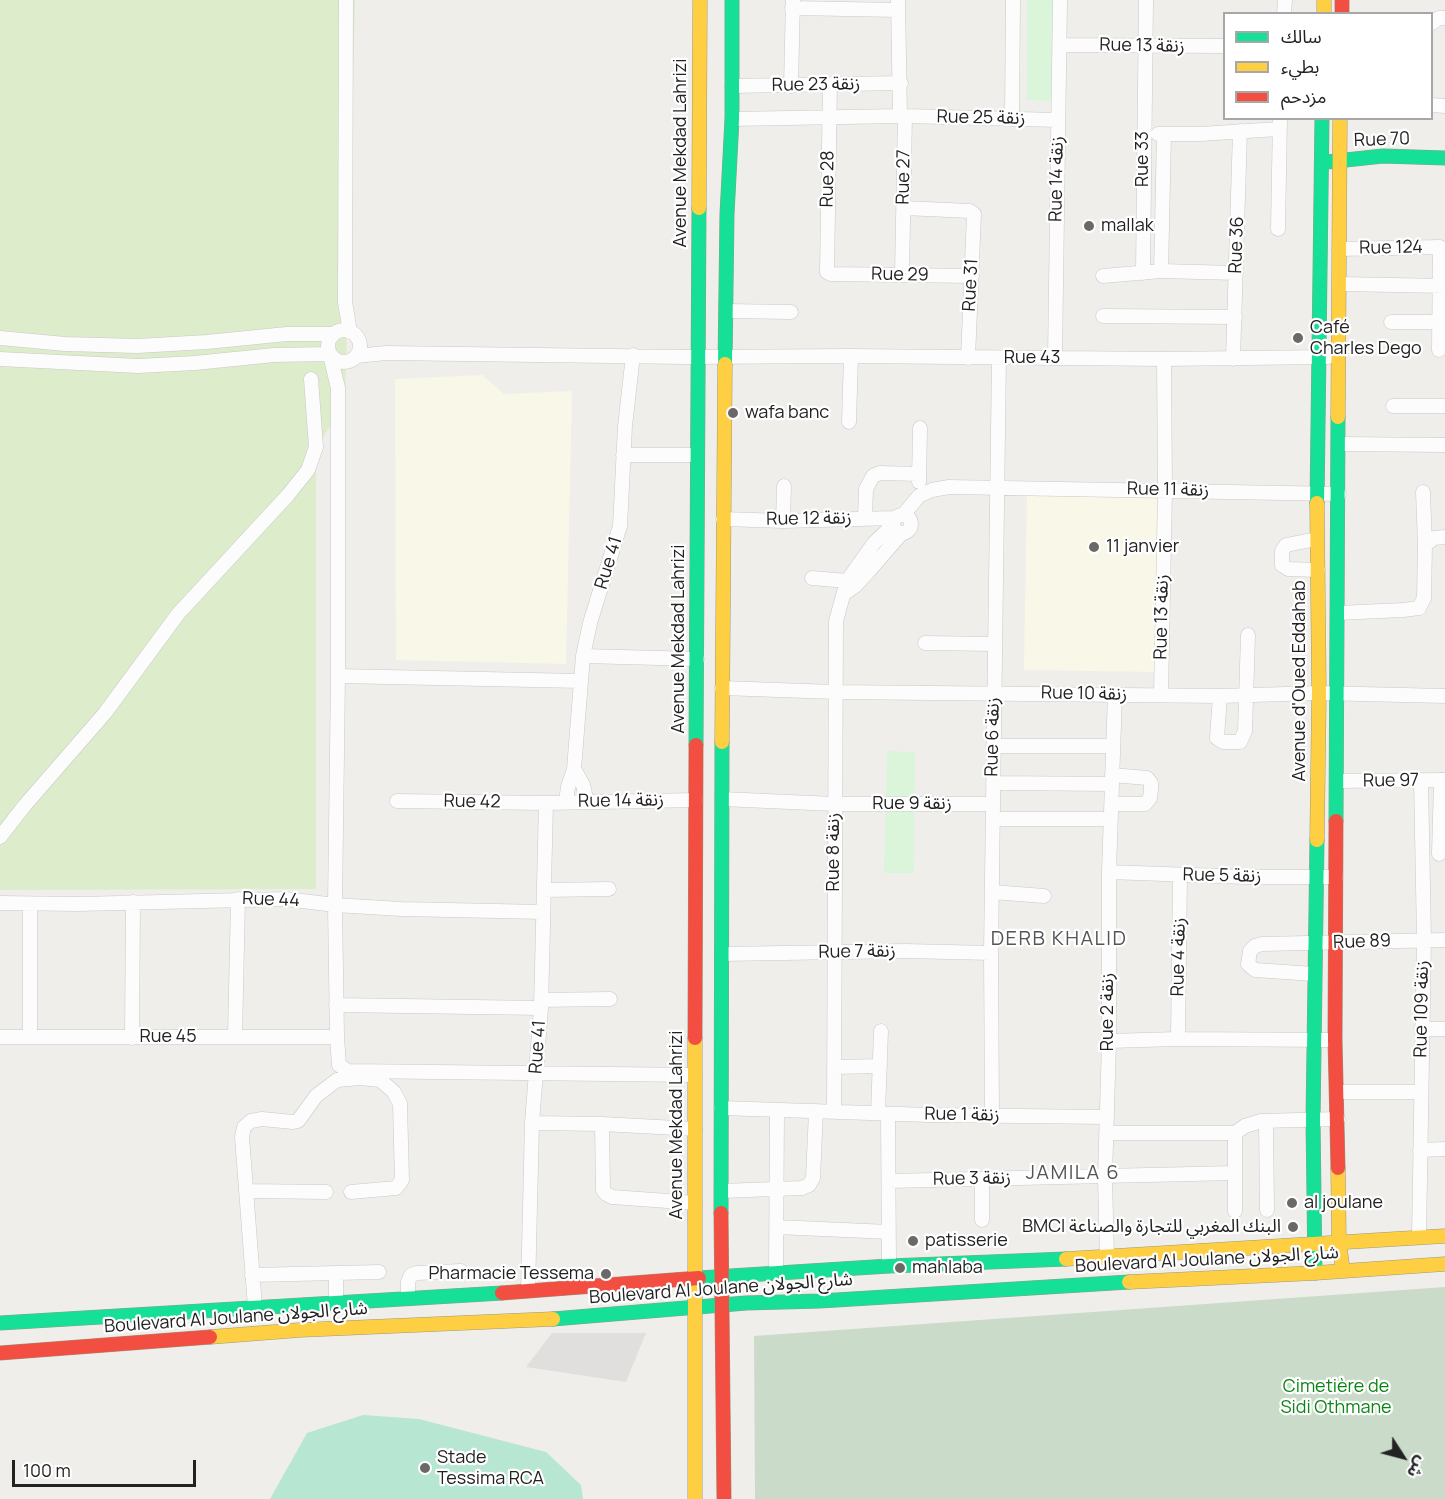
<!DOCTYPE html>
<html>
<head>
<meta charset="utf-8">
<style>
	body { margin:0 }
	#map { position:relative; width:1445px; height:1499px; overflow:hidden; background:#f0eeeb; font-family:Manrope,"Noto Sans Arabic",sans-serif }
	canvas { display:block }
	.legend { position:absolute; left:1223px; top:12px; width:210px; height:108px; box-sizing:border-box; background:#fff; border:2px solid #a7a7a7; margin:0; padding:8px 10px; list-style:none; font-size:18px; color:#222 }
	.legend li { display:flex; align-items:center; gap:12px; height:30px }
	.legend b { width:30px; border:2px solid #a7a7a7 }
	.north { position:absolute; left:1373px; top:1427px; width:60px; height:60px; -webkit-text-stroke:4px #fff; paint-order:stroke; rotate:126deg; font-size:16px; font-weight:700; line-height:24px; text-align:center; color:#222 }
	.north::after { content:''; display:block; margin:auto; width:21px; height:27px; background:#222; clip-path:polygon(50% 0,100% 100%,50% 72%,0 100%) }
	.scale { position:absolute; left:12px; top:1460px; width:184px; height:27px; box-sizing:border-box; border:3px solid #222; border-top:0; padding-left:8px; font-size:18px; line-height:21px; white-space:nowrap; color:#222; -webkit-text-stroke:4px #fff; paint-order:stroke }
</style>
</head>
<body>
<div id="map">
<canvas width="1445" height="1499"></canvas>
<ul class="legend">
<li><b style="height:8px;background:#16e098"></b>سالك</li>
<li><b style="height:8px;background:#ffcf43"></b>بطيء</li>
<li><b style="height:8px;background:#f24e42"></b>مزدحم</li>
</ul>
<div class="north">ش</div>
<div class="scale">100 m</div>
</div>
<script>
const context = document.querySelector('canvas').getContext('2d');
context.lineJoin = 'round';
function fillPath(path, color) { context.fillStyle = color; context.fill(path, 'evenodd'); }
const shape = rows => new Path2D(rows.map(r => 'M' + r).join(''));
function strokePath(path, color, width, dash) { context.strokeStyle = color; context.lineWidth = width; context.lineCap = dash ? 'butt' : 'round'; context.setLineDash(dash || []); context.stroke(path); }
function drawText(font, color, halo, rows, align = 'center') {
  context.font = font + ' Manrope,"Noto Sans Arabic",sans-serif'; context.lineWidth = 4.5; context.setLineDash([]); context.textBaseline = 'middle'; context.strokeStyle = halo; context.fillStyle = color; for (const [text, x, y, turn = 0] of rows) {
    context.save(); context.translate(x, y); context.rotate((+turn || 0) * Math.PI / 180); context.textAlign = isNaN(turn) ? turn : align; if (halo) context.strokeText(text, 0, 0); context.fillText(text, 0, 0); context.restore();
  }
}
fillPath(shape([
	[482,375,504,394,572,391,566,664,396,660,395,379],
	[1027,490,1164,490,1157,672,1024,670]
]), '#f8f7e8');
fillPath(shape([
	[0,0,355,0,345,405,316,447,316,889,0,890]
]), '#ddeccb');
fillPath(shape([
	[1445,1287,1445,1499,755,1499,754,1336]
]), '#cadbca');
fillPath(shape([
	[1027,0,1057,0,1056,101,1027,100],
	[887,751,915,752,914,873,884,873]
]), '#daf5da');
fillPath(shape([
	[363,1415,419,1419,546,1452,581,1485,583,1499,270,1499,307,1433]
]), '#b7e6d2');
fillPath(shape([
	[552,1333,646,1333,626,1382,526,1367]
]), '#e0dfde');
const street = shape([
	[346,0,345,302,350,332],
	[898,0,900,116,905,116,902,274],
	[792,8,898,10],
	[1284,14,1285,0],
	[1432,23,1439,18,1445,18],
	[1060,45,1224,46],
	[830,85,827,272,831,274,972,276],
	[732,86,901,83],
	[791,86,793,0],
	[1432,105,1445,106],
	[905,116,1057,120],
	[1012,118,1013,0],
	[732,119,900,116],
	[1158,134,1200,134,1279,129],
	[904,208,970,211,974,214,968,358],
	[1278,229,1280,118],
	[1339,249,1440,247,1439,350],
	[1161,271,1164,134],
	[1143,273,1146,0],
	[1103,276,1161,271,1236,273],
	[1340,284,1445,286],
	[727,311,791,312],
	[1103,316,1235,317],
	[1391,322,1439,322],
	'328 346a16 16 0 1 1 32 0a16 16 0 1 1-32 0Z',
	[0,338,65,344,137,346,207,342,287,334,334,334],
	[330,355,338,388,338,676,335,905,337,1037,339,1065,348,1071,695,1075],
	[356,356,386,353,686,357,851,356,1164,359,1328,357],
	[1055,358,1060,0],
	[0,359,138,366,195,363,274,355,330,354],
	[1233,359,1240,131],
	[1393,406,1445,406],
	[849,422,851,356],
	[1339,444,1445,445],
	[623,455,697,455],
	[919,482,920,428],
	[1423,492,1425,545],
	'893 524a9 9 0 1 1 18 0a9 9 0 1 1-18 0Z',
	[903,515,919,496,932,490,949,487,1339,494],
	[865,518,866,489,873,476,880,473,919,474],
	[723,519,783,521,895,518],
	[783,521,784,486],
	[1317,539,1286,545,1282,551,1282,565,1288,569,1318,570],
	[812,578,847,581,853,585],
	[845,593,855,586,869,571,901,534],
	[1338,613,1403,610,1419,608,1424,598,1425,545,1434,538,1445,537],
	[925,643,994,644],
	[583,656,697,659],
	[338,676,581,681],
	[722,688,835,692,1220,696,1319,693,1445,696],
	[1161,695,1165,490,1164,359],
	[1220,696,1217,738,1223,742,1240,742,1245,731,1248,635],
	[993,746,1113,746],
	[574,769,583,785,587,802],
	[1337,781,1445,780],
	[993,783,1112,784],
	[722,799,834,804,993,804],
	[397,801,546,803,696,800],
	[566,802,568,787,574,769,583,656,590,623,620,526,625,426,633,355],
	[1112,804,1145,804,1150,798,1151,789,1151,783,1147,778,1112,775],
	[993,819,1111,819],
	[0,837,25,805,105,713,178,614,288,495,308,470,316,447,311,379],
	[1439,854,1441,780],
	[1109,872,1247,877,1336,877],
	[544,890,609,889],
	[992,892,1044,896],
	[0,903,78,904,286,899,335,905,401,909,543,912],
	[722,954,906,951,991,953],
	[1314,974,1255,970,1248,964,1250,951,1255,946,1262,944,1445,940],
	[541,1000,610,999],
	[336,1005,541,1008],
	[1421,1029,1445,1029],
	[30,1036,30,904],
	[0,1037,337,1037],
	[235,1037,238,899],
	[132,1038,133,902],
	[1178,1039,1180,875],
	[1109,1041,1178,1039,1335,1040],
	[834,1067,880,1066],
	[1337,1092,1420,1092],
	[721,1108,929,1115,1107,1117],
	[834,1112,836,621,847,581,874,543,893,525],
	[878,1113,881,1031],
	[888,1114,889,1266],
	[992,1115,991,953,999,358],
	[1266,1121,1267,1210],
	[532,1123,602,1124,695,1129],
	[602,1124,603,1190,606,1194,612,1197,695,1203],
	[1106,1133,1235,1133,1245,1126,1261,1121,1338,1119],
	[1420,1150,1445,1149],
	[982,1179,982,1220],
	[889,1181,1235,1173],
	[247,1191,326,1192],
	[721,1191,802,1188,809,1185,813,1178,816,1111],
	[1235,1211,1235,1133],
	[777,1227,889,1232],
	[1419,1237,1424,939,1421,780],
	[1107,1258,1105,1177,1109,1041,1109,872,1115,694],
	[776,1272,777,1110],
	[336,1274,336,1302],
	[252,1275,379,1272],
	[528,1291,532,1123,541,1008,546,803],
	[408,1298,408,1282,411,1275,417,1273,461,1271],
	[255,1307,242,1137,244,1127,251,1121,262,1119,293,1122,298,1121,316,1096,337,1080,360,1078,380,1080,394,1092,400,1104,402,1180,396,1188,351,1192]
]);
const fast = shape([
	[1327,162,1383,156,1445,158],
	[725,364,727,214,732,119,732,0],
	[1317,503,1322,118],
	[696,745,699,208],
	[1336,821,1338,417],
	[721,1213,722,742],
	[1315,1273,1313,1120,1317,840],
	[699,1278,889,1266,1066,1259],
	[553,1319,746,1303,820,1301,1129,1282],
	[0,1323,502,1293]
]);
const slow = shape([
	[1324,0,1324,14],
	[699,208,700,0],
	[1338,417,1340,118],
	[722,742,725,364],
	[1317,840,1319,693,1317,503],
	[1338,1168,1339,1242,1343,1271],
	[1066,1259,1445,1236],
	[1129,1282,1315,1273,1445,1264],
	[210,1337,300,1330,553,1319],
	[695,1499,695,1038]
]);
const jam = shape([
	[1342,0,1342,14],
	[1336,821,1335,1040,1338,1168],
	[695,1038,696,745],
	[721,1213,724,1499],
	[502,1293,699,1278],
	[0,1353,210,1337]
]);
strokePath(street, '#c9c8c7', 15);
strokePath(fast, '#999a82', 15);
strokePath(slow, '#999a82', 15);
strokePath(jam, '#999a82', 15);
strokePath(street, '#fdfcfc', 14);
strokePath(fast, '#16e098', 14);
strokePath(slow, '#ffcf43', 14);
strokePath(jam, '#f24e42', 14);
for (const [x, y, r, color] of [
	[1089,226,6,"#6a6968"],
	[1298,338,6,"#6a6968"],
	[733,413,6,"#6a6968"],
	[1094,547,6,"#6a6968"],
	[1292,1203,6,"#6a6968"],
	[1293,1227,6,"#6a6968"],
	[913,1241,6,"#6a6968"],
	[900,1268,6,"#6a6968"],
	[606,1274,6,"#6a6968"],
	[425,1468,6,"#6a6968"]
]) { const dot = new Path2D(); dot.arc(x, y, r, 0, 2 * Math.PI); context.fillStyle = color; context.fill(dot); strokePath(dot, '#fff', 2); }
drawText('18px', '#222', '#fff', [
	["Rue 13 زنقة",1142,46,1],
	["Rue 23 زنقة",816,85,-1],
	["Rue 25 زنقة",981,118,1],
	["Rue 70",1382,140,-2],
	["Avenue Mekdad Lahrizi",681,153,-90],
	["Rue 33",1143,159,-90],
	["Rue 27",904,177,-89],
	["Rue 28",828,179,-89],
	["Rue 14 زنقة",1057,179,-89],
	["Rue 36",1237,245,-88],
	["Rue 124",1391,248,-1],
	["Rue 29",900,275,1],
	["Rue 31",971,285,-87],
	["Rue 43",1032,358],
	["Rue 11 زنقة",1168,490,1],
	["Rue 12 زنقة",809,519,-1],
	["Rue 41",609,563,-73],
	["Rue 13 زنقة",1162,617,-89],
	["Avenue Mekdad Lahrizi",679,639,-90],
	["Avenue d'Oued Eddahab",1300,681,-90],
	["Rue 10 زنقة",1084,694,1],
	["Rue 6 زنقة",993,737,-89],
	["Rue 97",1391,781,-1],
	["Rue 14 زنقة",621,801,-1],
	["Rue 42",472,802,1],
	["Rue 9 زنقة",912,804],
	["Rue 8 زنقة",834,852,-90],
	["Rue 5 زنقة",1222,876,1],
	["Rue 44",271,900,2],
	["Rue 89",1362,942,-2],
	["Rue 7 زنقة",857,952,-1],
	["Rue 4 زنقة",1179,957,-89],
	["Rue 109 زنقة",1422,1009,-89],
	["Rue 2 زنقة",1108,1012,-90],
	["Rue 45",168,1037],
	["Rue 41",538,1047,-86],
	["Rue 1 زنقة",962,1115,1],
	["Avenue Mekdad Lahrizi",677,1125,-90],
	["Rue 3 زنقة",972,1179,-1],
	["Boulevard Al Joulane شارع الجولان",1207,1260,-3],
	["Boulevard Al Joulane شارع الجولان",721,1289,-4],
	["Boulevard Al Joulane شارع الجولان",236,1318,-4]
]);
drawText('18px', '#222', '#fff', [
	["mallak",1101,226],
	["Café",1310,328],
	["Charles Dego",1310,349],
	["wafa banc",745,413],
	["11 janvier",1106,547],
	["al joulane",1304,1203],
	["BMCI البنك المغربي للتجارة والصناعة",1281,1227,"right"],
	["patisserie",925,1241],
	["mahlaba",912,1268],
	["Pharmacie Tessema",594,1274,"right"],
	["Stade",437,1458],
	["Tessima RCA",437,1479]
], 'left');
drawText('18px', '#0c8416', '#fff', [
	["Cimetière de",1336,1387],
	["Sidi Othmane",1336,1408]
]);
context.letterSpacing = '1.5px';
drawText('20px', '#555', '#fff', [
	["DERB KHALID",1059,939],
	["JAMILA 6",1073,1173]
]);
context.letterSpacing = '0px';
</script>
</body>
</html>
